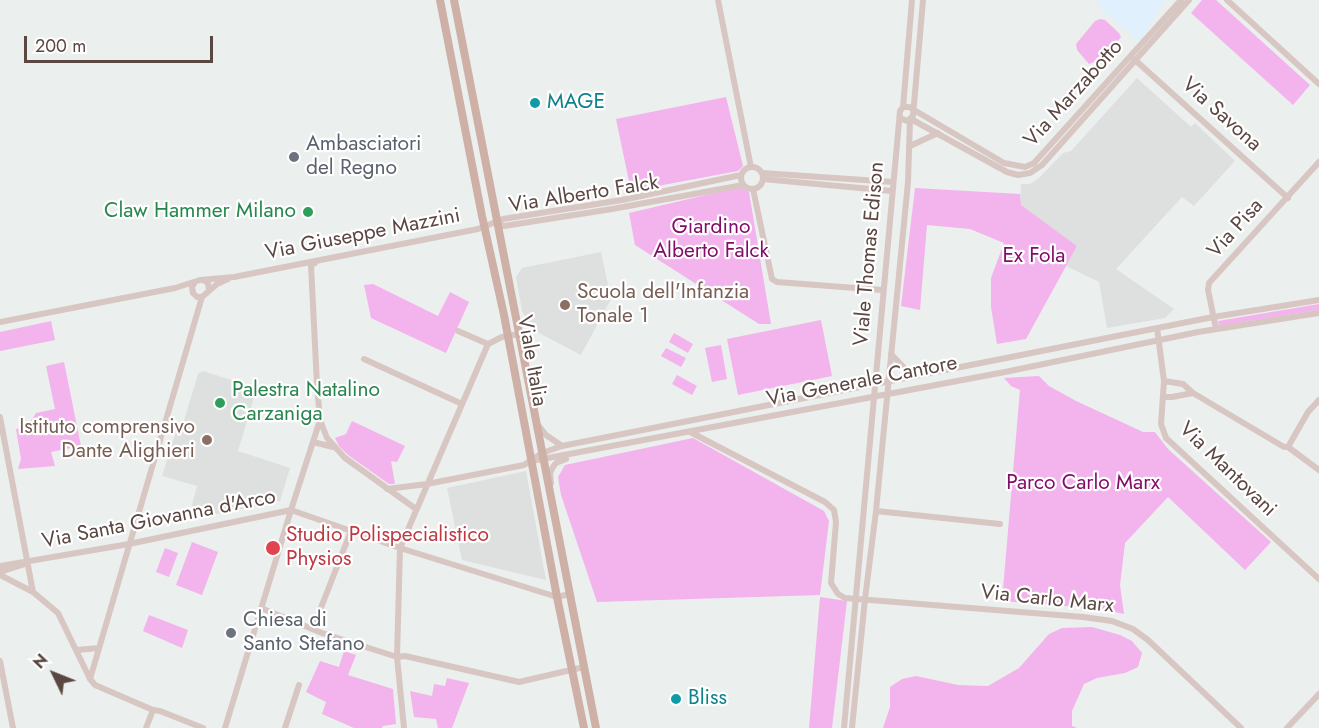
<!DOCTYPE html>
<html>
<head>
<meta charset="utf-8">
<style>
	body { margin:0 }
	#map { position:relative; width:1319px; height:728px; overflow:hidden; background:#ebefee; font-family:Jost,sans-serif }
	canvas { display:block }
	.north { position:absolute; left:24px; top:644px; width:60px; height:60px; -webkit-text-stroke:4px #fff; paint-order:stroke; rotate:313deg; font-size:16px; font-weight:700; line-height:24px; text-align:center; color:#5b4742 }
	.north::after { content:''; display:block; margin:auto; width:21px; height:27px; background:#5b4742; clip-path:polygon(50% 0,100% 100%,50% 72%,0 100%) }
	.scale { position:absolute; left:24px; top:36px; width:189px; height:27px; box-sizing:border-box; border:3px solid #5b4742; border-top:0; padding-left:8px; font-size:18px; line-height:21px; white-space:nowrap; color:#5b4742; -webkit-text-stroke:4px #fff; paint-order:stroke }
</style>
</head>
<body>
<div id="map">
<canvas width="1319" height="728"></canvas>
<div class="north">N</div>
<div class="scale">200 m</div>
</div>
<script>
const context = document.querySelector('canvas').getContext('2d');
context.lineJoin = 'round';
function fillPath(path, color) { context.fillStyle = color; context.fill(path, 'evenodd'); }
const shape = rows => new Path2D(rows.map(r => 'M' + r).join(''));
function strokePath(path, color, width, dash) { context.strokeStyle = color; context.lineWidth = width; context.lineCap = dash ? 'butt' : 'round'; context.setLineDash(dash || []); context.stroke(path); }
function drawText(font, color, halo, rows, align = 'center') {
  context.font = font + ' Jost,sans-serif'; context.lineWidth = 4.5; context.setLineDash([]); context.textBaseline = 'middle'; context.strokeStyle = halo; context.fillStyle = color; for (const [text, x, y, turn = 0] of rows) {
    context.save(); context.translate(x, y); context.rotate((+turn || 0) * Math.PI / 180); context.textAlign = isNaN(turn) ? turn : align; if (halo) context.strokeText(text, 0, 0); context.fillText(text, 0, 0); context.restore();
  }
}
fillPath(shape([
	[1100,0,1165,0,1140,42,1096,4]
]), '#e0f1fd');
fillPath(shape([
	[1137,78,1191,127,1195,123,1235,161,1194,206,1182,197,1116,269,1174,309,1165,318,1107,328,1099,282,1066,266,1077,246,1020,205,1021,184,1030,184,1040,177,1063,153,1071,151],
	[601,252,611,299,581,355,541,334,530,326,522,311,516,277,522,268],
	[203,371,257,388,238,451,290,468,280,501,197,518,192,505,197,486,162,476,177,428,183,424,198,374],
	[526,471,546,580,462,560,447,488]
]), '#dde0de');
fillPath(shape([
	[1202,0,1216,0,1310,85,1293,105,1191,13],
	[1100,19,1105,20,1119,33,1121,37,1102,61,1096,61,1089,64,1077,50,1076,44,1095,21],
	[726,97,743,166,738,171,631,191,616,119],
	[740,187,749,192,771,324,759,324,635,245,629,213],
	[915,188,1020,194,1021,205,1077,246,1026,339,997,344,991,307,991,278,1004,243,970,229,927,225,920,310,901,306],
	[373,284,438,316,450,292,469,302,446,353,371,318,364,285],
	[1319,304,1319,310,1219,326,1218,321],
	[821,320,832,376,738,395,727,339],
	[51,321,55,340,0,351,0,332],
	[674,333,693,344,688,353,669,342],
	[721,345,727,379,712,382,705,348],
	[666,348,686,358,681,367,661,356],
	[64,362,81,446,51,452,55,466,18,469,21,459,16,429,27,427,36,413,55,409,46,366],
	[677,375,697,386,692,395,672,384],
	[1039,376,1049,386,1076,401,1143,432,1155,432,1168,449,1271,542,1245,570,1168,497,1125,543,1120,585,1124,614,1102,609,1002,601,1020,390,1011,386,1004,378],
	[352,421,405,446,397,462,391,461,395,484,389,484,348,455,339,446,335,438,346,434],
	[693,438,824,511,829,521,820,595,597,602,561,495,558,477,565,465],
	[192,542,218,552,202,595,176,585],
	[165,548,178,553,169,577,156,572],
	[820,597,847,601,832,728,809,728],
	[149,615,188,630,182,648,143,631],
	[1092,627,1120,635,1132,641,1142,653,1138,667,1125,673,1097,678,1084,684,1072,711,1072,726,1077,728,883,728,890,707,890,687,902,679,916,676,958,685,988,686,1019,668,1049,634,1062,628],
	[344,651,356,655,348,675,393,689,396,724,383,726,382,728,354,728,322,714,326,702,306,692,320,661,339,667],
	[447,678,469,683,452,728,438,728,436,719,414,717,410,691,432,696,434,684,445,686]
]), '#f3b3ec');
strokePath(shape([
	[718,0,751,167],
	[1227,0,1319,84],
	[1134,59,1288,198],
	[903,107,912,0],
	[900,118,907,121,913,116,923,0],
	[911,119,1007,172,1018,175,1030,173,1042,165,1189,0],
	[910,146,938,133],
	'741 178a11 11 0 1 1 22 0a11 11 0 1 1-22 0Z',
	[762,173,893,182],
	[763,179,892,191],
	[753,189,772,279,777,282,882,290],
	[497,223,504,226,612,209,743,185],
	[315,263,311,265,317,385,320,420,327,438,345,458,416,509],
	[195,282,192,287,193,293,197,297,202,297,209,291,208,283,203,280],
	[209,291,217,284,228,279],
	[0,322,175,288,200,280,234,277,478,229,503,219,622,200,741,175],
	[1157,328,1164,381,1161,424,1166,438,1319,579],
	[1216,329,1208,290,1209,283,1319,162],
	[458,331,488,344],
	[891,354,912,376],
	[364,359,462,404],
	[1164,381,1183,384,1193,393,1284,447,1288,447,1319,470],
	[1163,397,1172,397,1193,393],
	[0,417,33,592],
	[538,425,546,435,562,446],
	[690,432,825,502,834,510,836,522,831,583,838,594,845,598,1083,617,1112,621,1133,629,1148,640,1241,728],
	[313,442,333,447],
	[1288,447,1308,412,1319,400],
	[532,461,1005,372,1198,332,1319,313],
	[551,483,550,473,553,467,556,463,566,459],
	[387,489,427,484,524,465,542,453,562,446,1213,317,1319,300],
	[876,511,1000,524],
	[0,566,129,544,291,510,400,548,557,597,570,594],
	[0,572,25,564],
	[0,575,33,592,58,613,90,679,95,685,153,710,160,711,203,728],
	[261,608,322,633,397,657,405,656,519,682,584,667],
	[313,628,351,531],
	[77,650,99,648],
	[0,661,13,728],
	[90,679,202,297],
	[146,728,153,710],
	[225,728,291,510,320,420],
	[285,728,299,685],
	[404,728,397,657,400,548,488,344,502,337,519,334],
	[844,728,900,111,903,107,909,107,1004,163,1025,167,1034,163,1181,0],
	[852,728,865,599,876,511,908,182,910,120],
	[1287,728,1319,694]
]), '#d8c6c3', 6);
strokePath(shape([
	[440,0,482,216,504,315,557,597,584,728],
	[454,0,596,728]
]), '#ceb0a7', 8);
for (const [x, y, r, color] of [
	[535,103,6,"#0f9aa8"],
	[294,157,6,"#6b7280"],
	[308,212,6,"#2e9e5b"],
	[565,305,6,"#8d6e63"],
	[220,403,6,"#2e9e5b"],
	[207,440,6,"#8d6e63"],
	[273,548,8,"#e0444e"],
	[231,633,6,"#6b7280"],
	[676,699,6,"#0f9aa8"]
]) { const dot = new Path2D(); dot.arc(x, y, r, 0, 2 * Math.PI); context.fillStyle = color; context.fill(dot); strokePath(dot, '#fff', 2); }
drawText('21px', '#5b4742', '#fff', [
	["Via Marzabotto",1074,94,-48],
	["Via Savona",1221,115,42],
	["Via Alberto Falck",584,195,-9],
	["Via Pisa",1236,229,-48],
	["Via Giuseppe Mazzini",363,235,-11],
	["Viale Thomas Edison",870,254,-85],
	["Viale Italia",531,361,80],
	["Via Generale Cantore",862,382,-11],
	["Via Mantovani",1227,470,44],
	["Via Santa Giovanna d'Arco",159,520,-11],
	["Via Carlo Marx",1047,600,6]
]);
drawText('21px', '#0d838f', '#fff', [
	["MAGE",547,103],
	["Bliss",688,699]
], 'left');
drawText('21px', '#5b616d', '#fff', [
	["Ambasciatori",306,145],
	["del Regno",306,169],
	["Chiesa di",243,621],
	["Santo Stefano",243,645]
], 'left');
drawText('21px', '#27864d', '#fff', [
	["Claw Hammer Milano",296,212],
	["Palestra Natalino",232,391,"left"],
	["Carzaniga",232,415,"left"]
], 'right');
drawText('21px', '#820d69', '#fff', [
	["Giardino",711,228],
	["Alberto Falck",711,252],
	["Ex Fola",1034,257],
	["Parco Carlo Marx",1083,484]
]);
drawText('21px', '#785e54', '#fff', [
	["Scuola dell'Infanzia",577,293],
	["Tonale 1",577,317],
	["Istituto comprensivo",195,428,"right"],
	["Dante Alighieri",195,452,"right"]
], 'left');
drawText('21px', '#be3a42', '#fff', [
	["Studio Polispecialistico",286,536],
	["Physios",286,560]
], 'left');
</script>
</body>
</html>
